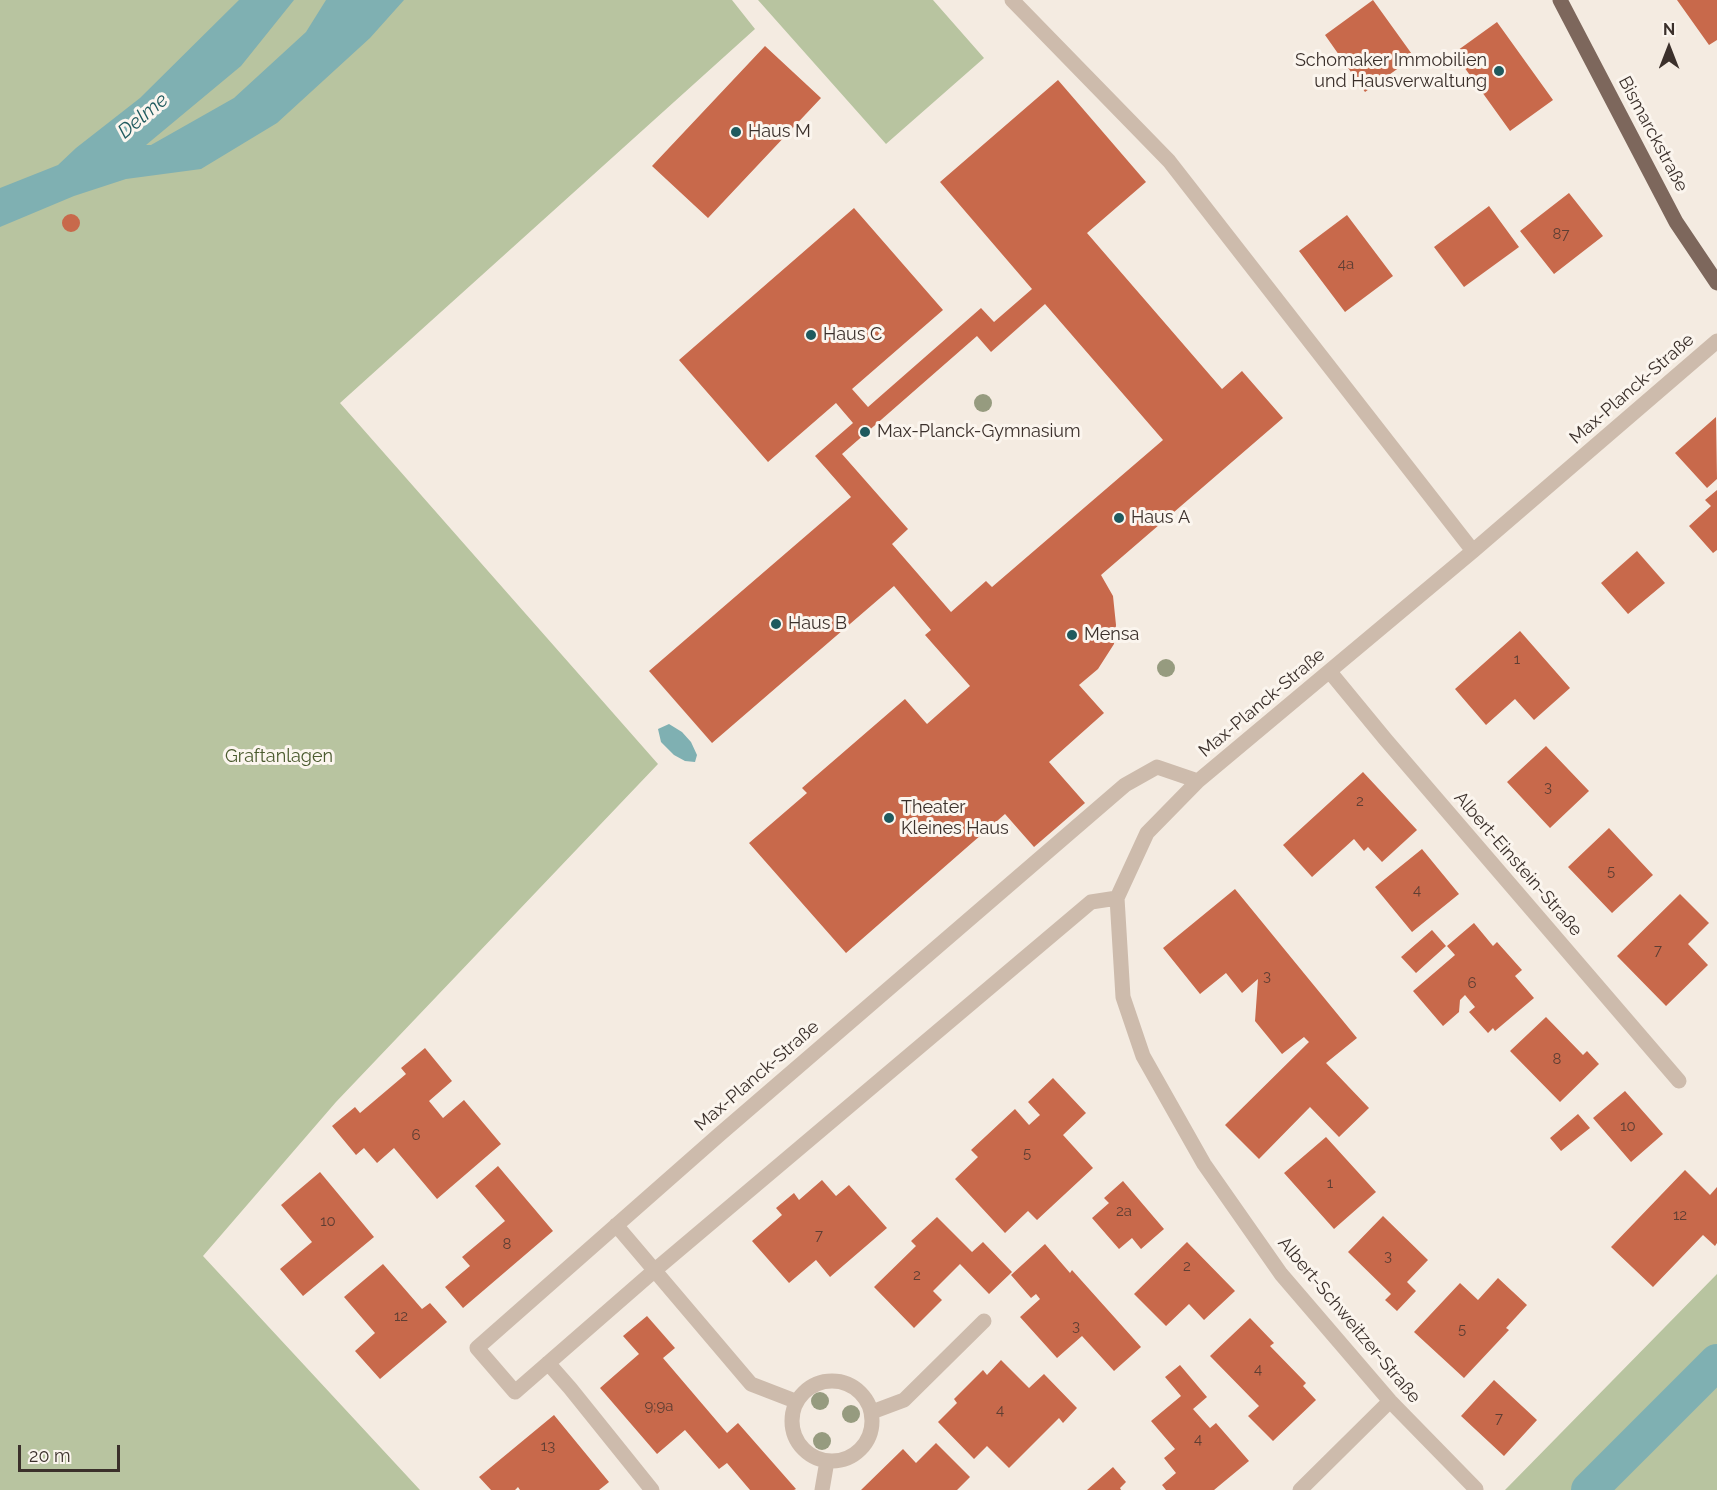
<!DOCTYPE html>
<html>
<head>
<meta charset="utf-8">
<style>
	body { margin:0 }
	#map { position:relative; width:1717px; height:1490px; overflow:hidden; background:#f4ebe1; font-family:Raleway,sans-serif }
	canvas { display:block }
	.north { position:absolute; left:1639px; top:18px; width:60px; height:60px; -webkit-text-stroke:4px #fbf5ee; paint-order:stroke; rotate:0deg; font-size:16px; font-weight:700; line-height:24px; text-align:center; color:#3b302b }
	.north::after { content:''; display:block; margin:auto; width:21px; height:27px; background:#3b302b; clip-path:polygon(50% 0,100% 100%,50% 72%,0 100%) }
	.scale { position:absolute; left:18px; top:1445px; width:102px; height:27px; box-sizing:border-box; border:3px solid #3b302b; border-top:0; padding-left:8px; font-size:18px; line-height:21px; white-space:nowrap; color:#3b302b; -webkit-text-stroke:4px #fbf5ee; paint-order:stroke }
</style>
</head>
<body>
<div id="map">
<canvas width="1717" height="1490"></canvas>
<div class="north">N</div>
<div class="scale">20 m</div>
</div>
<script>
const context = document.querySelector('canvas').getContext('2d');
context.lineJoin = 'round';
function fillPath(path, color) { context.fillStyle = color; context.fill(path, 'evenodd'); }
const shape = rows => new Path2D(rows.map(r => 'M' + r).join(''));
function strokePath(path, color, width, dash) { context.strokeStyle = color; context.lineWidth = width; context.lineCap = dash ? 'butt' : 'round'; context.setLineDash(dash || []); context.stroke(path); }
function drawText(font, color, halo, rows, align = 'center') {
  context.font = font + ' Raleway,sans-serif'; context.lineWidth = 6; context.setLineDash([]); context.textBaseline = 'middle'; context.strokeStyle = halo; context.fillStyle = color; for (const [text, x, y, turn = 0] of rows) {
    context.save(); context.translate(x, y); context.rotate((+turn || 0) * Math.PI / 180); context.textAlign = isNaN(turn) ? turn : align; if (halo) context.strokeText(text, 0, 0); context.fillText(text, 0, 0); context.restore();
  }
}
fillPath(shape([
	[0,0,732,0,755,29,340,403,658,764,336,1102,203,1256,420,1490,0,1490],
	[758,0,933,0,984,58,886,144],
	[1717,1274,1717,1490,1505,1490]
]), '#b8c4a0');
fillPath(shape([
	[239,0,294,0,241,66,146,145,151,145,234,98,306,32,326,0,404,0,370,38,277,123,201,169,126,179,74,196,0,227,0,188,58,165,76,148,140,98],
	[669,724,682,732,691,742,697,755,695,762,685,761,674,755,661,742,658,729]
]), '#7fb0b2');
strokePath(shape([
	[1589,1490,1717,1362]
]), '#7fb0b2', 36);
fillPath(shape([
	[1373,0,1414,57,1365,92,1325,35],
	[1677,0,1717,0,1717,40,1709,45],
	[1497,22,1553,100,1510,131,1454,53],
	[765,46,821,98,708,218,652,166],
	[1058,80,1146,182,1087,233,1222,389,1242,371,1283,418,1101,575,1113,596,1116,625,1114,644,1098,669,1079,685,1104,713,1049,762,1085,803,1034,847,1005,814,846,953,749,843,807,793,802,788,905,699,927,724,970,686,925,635,931,630,894,586,712,743,649,671,851,497,815,456,853,423,836,403,768,462,679,360,854,208,943,310,852,389,868,407,981,308,994,322,1032,289,940,182],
	[1045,304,1163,440,992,587,986,581,951,612,892,544,908,529,842,454,977,336,991,352],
	[1569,193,1603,236,1554,274,1520,231],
	[1489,206,1519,247,1464,287,1434,247],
	'62 223a9 9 0 1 1 18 0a9 9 0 1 1-18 0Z',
	[1347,215,1393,276,1345,312,1299,251],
	[1716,417,1717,479,1707,488,1675,453],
	[1717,490,1717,550,1713,553,1689,526,1711,506,1705,500],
	[1637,551,1665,583,1628,614,1601,583],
	[1520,631,1570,688,1534,720,1515,699,1486,725,1455,689],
	[1546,746,1589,791,1550,828,1507,782],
	[1363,772,1417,830,1382,862,1368,847,1364,851,1354,839,1312,877,1283,845],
	[1609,828,1653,875,1612,913,1568,867],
	[1422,849,1459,894,1412,932,1375,887],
	[1235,889,1357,1038,1326,1063,1369,1108,1339,1137,1310,1107,1259,1159,1225,1125,1309,1042,1304,1037,1282,1054,1255,1021,1258,979,1242,993,1226,973,1200,994,1163,948],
	[1680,894,1709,923,1688,944,1708,965,1666,1006,1617,956],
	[1474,923,1493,946,1497,942,1522,970,1515,976,1534,998,1495,1031,1493,1028,1488,1033,1469,1012,1475,1007,1465,995,1460,1000,1459,1012,1443,1026,1413,991,1455,955,1447,946],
	[1432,930,1446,946,1416,973,1401,957],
	[1546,1017,1583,1055,1587,1051,1599,1064,1560,1102,1510,1051],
	[425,1048,452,1081,429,1101,443,1118,464,1100,501,1144,437,1199,394,1148,377,1163,364,1148,356,1155,332,1126,355,1107,360,1113,406,1074,401,1068],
	[1053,1078,1086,1113,1063,1135,1093,1168,1037,1220,1028,1211,1005,1233,955,1179,978,1157,971,1150,1015,1109,1029,1125,1040,1115,1028,1102],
	[1625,1091,1663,1134,1631,1162,1593,1118],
	[1578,1114,1590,1128,1561,1151,1550,1138],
	[1326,1137,1376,1192,1334,1229,1284,1173],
	[498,1166,553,1231,463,1308,445,1287,470,1266,462,1257,505,1221,475,1186],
	[1685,1170,1710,1195,1717,1187,1717,1243,1715,1246,1703,1235,1653,1287,1611,1247],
	[320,1172,374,1237,303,1296,280,1269,312,1242,281,1205],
	[822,1180,836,1196,849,1185,887,1228,830,1277,816,1260,789,1283,752,1241,782,1215,776,1208,794,1193,799,1200],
	[1123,1181,1164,1229,1141,1249,1132,1238,1119,1249,1092,1218,1109,1203,1104,1198],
	[1383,1216,1428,1260,1407,1282,1416,1291,1397,1311,1385,1300,1391,1294,1348,1252],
	[937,1217,972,1252,983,1242,1012,1272,989,1294,960,1264,933,1291,942,1300,914,1328,874,1287,916,1246,911,1241],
	[1187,1242,1235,1291,1204,1320,1189,1304,1166,1326,1134,1294],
	[1045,1244,1070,1273,1072,1270,1141,1347,1114,1371,1082,1336,1057,1358,1020,1317,1040,1299,1036,1294,1031,1298,1011,1275],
	[383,1264,422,1309,430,1303,447,1322,380,1379,355,1351,375,1333,344,1297],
	[1498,1278,1527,1305,1506,1328,1509,1330,1464,1378,1414,1332,1460,1283,1478,1300],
	[647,1316,675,1348,663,1358,727,1433,738,1423,796,1489,794,1490,750,1490,727,1463,719,1469,685,1430,657,1454,600,1388,639,1354,623,1336],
	[1250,1318,1274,1343,1270,1346,1306,1383,1303,1386,1316,1400,1273,1441,1248,1416,1259,1406,1210,1356],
	[1001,1360,1029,1388,1044,1374,1077,1408,1063,1423,1059,1418,1009,1468,987,1446,974,1459,938,1422,957,1403,954,1399,983,1370,987,1375],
	[1180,1365,1207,1397,1193,1409,1210,1428,1216,1423,1249,1461,1214,1490,1166,1490,1162,1485,1176,1473,1164,1458,1175,1449,1151,1421,1181,1396,1165,1377],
	[1494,1380,1537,1420,1504,1456,1461,1416],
	[554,1415,609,1482,599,1490,520,1490,518,1487,515,1490,491,1490,479,1477],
	[936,1443,970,1477,957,1490,861,1490,903,1449,916,1463],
	[1113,1467,1126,1482,1120,1488,1121,1490,1087,1490]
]), '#c8694b');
strokePath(shape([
	[1012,0,1169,161,1473,551],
	[1330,672,1386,740,1679,1081],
	[1117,898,1091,902,655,1270,515,1392,477,1348,720,1134,1125,785,1157,767,1198,781],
	[616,1225,751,1384,795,1401],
	[548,1363,570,1388,652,1490],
	'792 1421a40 40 0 1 1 80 0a40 40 0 1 1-80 0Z',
	[872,1412,904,1400,984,1321],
	[1476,1489,1390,1401,1281,1274,1204,1164,1143,1056,1123,997,1117,898,1147,833,1198,781,1473,551,1717,341],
	[822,1490,827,1461],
	[1300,1490,1390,1401]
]), '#cdbbac', 15);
strokePath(shape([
	[1560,0,1676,222,1717,283]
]), '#7d675c', 15);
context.fillStyle = '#969b7f';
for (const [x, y] of [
	[983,403],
	[1166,668],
	[820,1401],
	[851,1414],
	[822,1441]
]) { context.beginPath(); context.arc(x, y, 9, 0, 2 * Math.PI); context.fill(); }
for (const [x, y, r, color] of [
	[1499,71,6,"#1f5a5e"],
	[736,132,6,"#1f5a5e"],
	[811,335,6,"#1f5a5e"],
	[865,432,6,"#1f5a5e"],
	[1119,518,6,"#1f5a5e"],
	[776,624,6,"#1f5a5e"],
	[1072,635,6,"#1f5a5e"],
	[889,818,6,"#1f5a5e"]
]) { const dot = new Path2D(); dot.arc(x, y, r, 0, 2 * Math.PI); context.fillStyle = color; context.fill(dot); strokePath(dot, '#fbf5ee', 2); }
drawText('15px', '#5e3e33', null, [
	["87",1561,234],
	["4a",1346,264],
	["1",1517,659],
	["3",1548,787],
	["2",1360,801],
	["5",1611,871],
	["4",1417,890],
	["7",1658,950],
	["3",1267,976],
	["6",1472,983],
	["8",1557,1059],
	["10",1628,1126],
	["6",416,1135],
	["5",1027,1153],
	["1",1330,1183],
	["2a",1124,1211],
	["12",1680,1215],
	["10",328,1221],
	["7",819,1235],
	["8",507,1244],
	["3",1388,1256],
	["2",1187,1266],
	["2",917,1275],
	["12",401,1316],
	["3",1076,1326],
	["5",1462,1329],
	["4",1258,1369],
	["9;9a",659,1406],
	["4",1000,1410],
	["7",1499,1418],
	["4",1198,1439],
	["13",548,1446]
]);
drawText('18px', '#3b302b', '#fbf5ee', [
	["Schomaker Immobilien",1487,61,"right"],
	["und Hausverwaltung",1487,82,"right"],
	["Haus M",748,132],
	["Haus C",823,335],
	["Max-Planck-Gymnasium",877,432],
	["Haus A",1131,518],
	["Haus B",788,624],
	["Mensa",1084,635],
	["Theater",901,808],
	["Kleines Haus",901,829]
], 'left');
drawText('18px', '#3b302b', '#fbf5ee', [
	["Bismarckstraße",1653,134,62],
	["Max-Planck-Straße",1632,389,-41],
	["Max-Planck-Straße",1262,703,-40],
	["Albert-Einstein-Straße",1518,864,49],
	["Max-Planck-Straße",757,1076,-41],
	["Albert-Schweitzer-Straße",1349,1320,50]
]);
drawText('18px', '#4a5a2e', '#fbf5ee', [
	["Graftanlagen",279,757]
]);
drawText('italic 20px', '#1f5a5e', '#fbf5ee', [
	["Delme",143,116,-40]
]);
</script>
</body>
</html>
